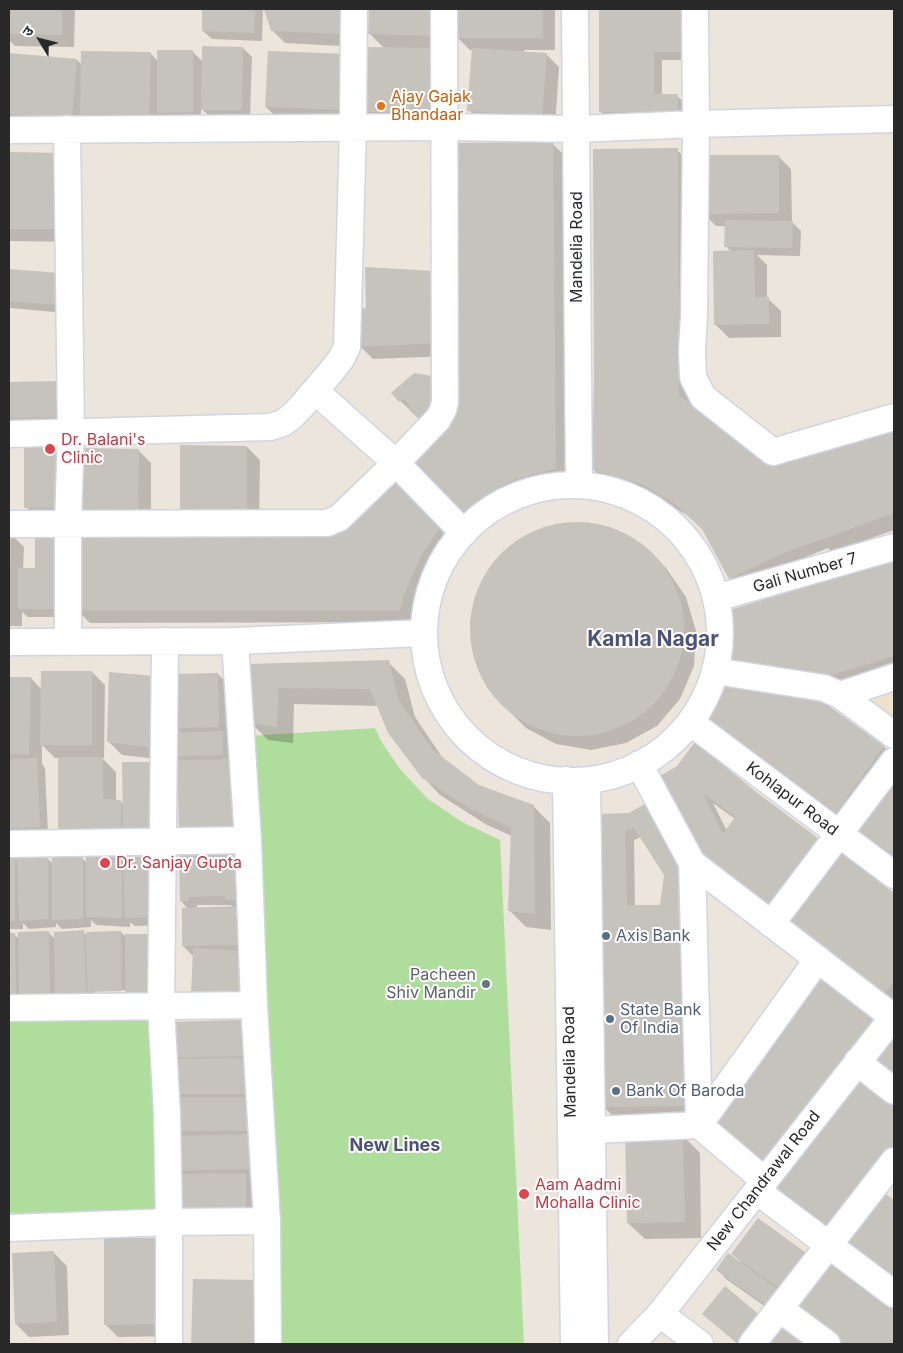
<!DOCTYPE html>
<html>
<head>
<meta charset="utf-8">
<style>
	body { margin:0 }
	#map { position:relative; width:903px; height:1353px; overflow:hidden; background:#ebe5dc; font-family:Inter,"Noto Sans Devanagari",sans-serif }
	canvas { display:block }
	.frame { position:absolute; inset:0; border:10px solid #292929; pointer-events:none }
	.north { position:absolute; left:15px; top:15px; width:50px; height:50px; -webkit-text-stroke:4px #fff; paint-order:stroke; rotate:306deg; font-size:14px; font-weight:700; line-height:20px; text-align:center; color:#292929 }
	.north::after { content:''; display:block; margin:auto; width:18px; height:22px; background:#292929; clip-path:polygon(50% 0,100% 100%,50% 72%,0 100%) }
</style>
</head>
<body>
<div id="map">
<canvas width="903" height="1353"></canvas>
<div class="frame"></div>
<div class="north">उ</div>
</div>
<script>
const context = document.querySelector('canvas').getContext('2d');
context.lineJoin = 'round';
function fillPath(path, color) { context.fillStyle = color; context.fill(path, 'evenodd'); }
const shape = rows => new Path2D(rows.map(r => 'M' + r).join(''));
function strokePath(path, color, width, dash) { context.strokeStyle = color; context.lineWidth = width; context.lineCap = dash ? 'butt' : 'round'; context.setLineDash(dash || []); context.stroke(path); }
function drawText(font, color, halo, rows, align = 'center') {
  context.font = font + ' Inter,sans-serif'; context.lineWidth = 4; context.setLineDash([]); context.textBaseline = 'middle'; context.strokeStyle = halo; context.fillStyle = color; for (const [text, x, y, turn = 0] of rows) {
    context.save(); context.translate(x, y); context.rotate((+turn || 0) * Math.PI / 180); context.textAlign = isNaN(turn) ? turn : align; if (halo) context.strokeText(text, 0, 0); context.fillText(text, 0, 0); context.restore();
  }
}
fillPath(shape([
	[894,686,894,726,858,698]
]), '#ebe3cc');
fillPath(shape([
	[375,728,381,741,400,769,428,799,462,822,500,840,524,1344,278,1344,249,736],
	[159,1017,161,1211,9,1213,9,1020]
]), '#afde9c');
fillPath(shape([
	[9,9,75,9,74,47,15,46,9,40],
	[204,9,263,9,262,41,212,39,203,31],
	[265,9,361,9,359,47,285,43,272,30],
	[370,9,450,9,449,125,379,124,366,111,384,48,369,33],
	[457,9,555,9,555,50,524,50,524,52,546,54,559,67,555,128,482,123,469,110,473,50,470,50,457,37],
	[600,9,691,9,691,60,662,60,662,96,677,96,686,104,686,120,609,120,600,111],
	[243,48,252,57,250,118,211,118,201,108,201,120,167,121,162,116,162,128,9,125,9,55,77,60,82,65,151,54,158,61,192,51,203,62],
	[269,52,357,123,279,120,266,107],
	[552,143,565,156,568,482,530,491,525,487,494,504,468,522,407,460],
	[677,150,690,163,692,405,768,465,894,423,894,530,832,552,828,548,755,578,743,591,730,578,704,531,690,517,656,497,606,482,593,469],
	[9,153,62,154,74,242,9,241],
	[778,156,791,169,792,222,801,231,800,256,757,255,767,265,767,298,781,311,781,337,729,338,716,325,731,252,726,246,726,226,716,226,703,213],
	[366,269,450,356,373,359,360,346,367,310],
	[9,270,59,274,66,313,10,308,9,307],
	[432,377,409,409,400,401],
	[60,383,69,425,9,426,9,384],
	[26,443,69,516,34,516,26,507],
	[247,447,260,460,259,528,194,527],
	[80,450,138,450,151,463,151,528],
	[391,480,448,537,428,567,432,572,416,608,413,622,90,623,77,610,335,533],
	[590,523,624,534,652,554,666,568,686,597,696,631,694,666,680,699,657,726,626,743,591,750,556,744,526,728,512,714,488,689,474,657,470,623,478,589,497,559,523,537,556,525],
	[9,534,11,534,24,547,23,569,67,617,28,617,22,612,22,626,9,626],
	[894,561,894,673,837,690,734,610],
	[388,662,405,679,415,717,444,760,478,786,533,806,550,823,551,930,526,927,509,910,512,836,487,825,440,795,423,777,378,706,294,704,293,743,268,740,251,723,249,665],
	[92,672,105,685,104,758,102,758,116,772,116,801,120,801,124,805,133,841,72,841,59,828,59,758,55,758,42,745,42,764,45,768,48,835,9,837,9,678,31,678,42,690],
	[218,674,227,683,227,737,231,741,231,760,176,766,166,760,122,755,109,742,181,734,174,727],
	[813,696,884,747,894,757,849,825,723,734],
	[894,775,894,863,867,841],
	[657,779,754,792,719,873],
	[713,803,735,819,727,831],
	[630,814,678,850,699,1118,617,1120,604,1107,600,906],
	[641,837,665,875,662,906,635,906,634,840],
	[838,852,894,895,894,1005,799,933],
	[235,854,250,952,192,955,183,946,188,909,181,901],
	[197,905,231,905,234,908,197,908],
	[121,855,164,925,135,926,130,922,130,927,96,925,91,920,91,927,62,929,56,923,56,927,29,929,23,923,23,929,9,929,9,857,14,857,19,861,48,859,53,864,82,858,87,863],
	[48,932,55,939,55,933,83,932,87,936,87,933,121,932,126,937,126,935,156,935,165,944,165,1000,134,1000,130,995,130,1000,97,1000,94,997,94,1003,65,1004,58,997,58,1001,29,1002,24,997,24,1002,9,1003,9,934,14,934,19,939,19,933],
	[128,990,128,992,95,993,95,991],
	[133,990,163,990,163,993,133,993],
	[241,1021,249,1030,259,1177,249,1177,259,1187,259,1225,188,1226,175,1130,173,1059],
	[894,1103,894,1187,892,1185,885,1195,894,1202,894,1282,791,1200,778,1188],
	[683,1136,700,1153,701,1238,645,1239,628,1223],
	[105,1240,178,1336,118,1337,105,1324],
	[54,1253,67,1266,69,1335,29,1337,16,1324],
	[733,1254,808,1256,827,1259,894,1310,894,1344,836,1344,780,1317,726,1279,718,1270,740,1263,741,1262],
	[194,1280,272,1344,192,1344],
	[703,1314,767,1323,819,1344,738,1344]
]), '#0003');
fillPath(shape([
	[9,9,62,9,62,35,9,34],
	[202,9,255,9,254,33,202,31],
	[264,9,348,9,347,34,271,31],
	[369,9,437,9,436,36,368,34],
	[456,9,543,9,543,38,456,38],
	[599,9,683,9,683,52,654,52,654,94,678,94,678,112,599,112],
	[202,46,243,47,242,110,201,110],
	[365,47,438,48,436,113,365,112],
	[472,48,547,53,542,116,467,111],
	[157,50,193,50,193,112,157,113],
	[81,51,151,52,149,115,80,114],
	[268,51,348,54,345,110,265,107],
	[9,53,77,59,72,118,9,114],
	[553,142,556,469,515,479,486,496,459,514,405,460,453,414,450,143],
	[678,148,679,395,727,429,767,462,894,422,894,513,784,553,729,579,702,529,675,504,642,484,592,470,594,378,593,149],
	[9,152,62,153,61,229,9,229],
	[701,155,779,155,779,213,701,214],
	[725,220,793,221,792,248,724,247],
	[754,250,755,297,769,297,769,324,714,325,713,251],
	[365,267,435,271,438,343,359,347,358,309,366,308],
	[9,269,60,273,57,305,9,301],
	[414,373,432,376,436,405,421,421,409,410,410,406,404,398,399,402,391,393],
	[61,381,61,417,9,418,9,382],
	[24,442,61,442,61,507,24,508],
	[180,445,247,446,247,515,180,515],
	[79,448,139,449,138,516,79,515],
	[391,478,440,527,420,558,404,595,400,610,75,610,76,532,335,532],
	'470 629a107 107 0 1 1 214 0a107 107 0 1 1-214 0Z',
	[35,532,58,532,59,609,18,609,18,568,35,568],
	[9,533,11,533,10,575,9,575],
	[894,560,894,656,823,678,730,660,733,609],
	[389,660,398,699,433,750,479,785,534,805,535,914,508,911,511,828,469,808,422,778,388,733,370,689,278,688,277,727,250,723,248,664],
	[41,671,92,671,92,745,40,745],
	[109,672,155,676,153,748,107,742],
	[218,673,219,727,173,728,173,674],
	[9,677,31,677,29,755,9,754],
	[727,683,814,695,884,746,836,813,709,721],
	[223,731,223,755,166,757,165,733],
	[695,742,755,791,819,839,769,908,704,860,655,779,677,766],
	[703,793,735,817,723,834],
	[58,757,103,757,103,799,121,800,121,829,58,829],
	[37,758,40,827,9,828,9,759],
	[236,759,237,832,179,834,177,760],
	[122,762,158,762,159,829,123,831],
	[894,773,894,861,852,829],
	[650,801,682,860,687,1106,602,1107,600,814,629,813],
	[634,828,664,875,660,905,627,905,625,831],
	[838,850,894,893,894,981,884,995,785,920],
	[236,852,237,900,225,900,225,896,189,897,189,901,180,902,179,854],
	[86,854,122,854,122,918,86,917],
	[15,855,15,921,9,921,9,856],
	[17,856,48,858,48,919,19,921],
	[52,856,83,857,83,919,52,920],
	[156,856,156,917,125,918,123,857],
	[241,906,242,945,182,946,182,908],
	[84,930,86,995,55,996,54,932],
	[49,931,50,993,19,994,18,932],
	[121,931,122,991,87,992,86,932],
	[9,933,15,933,16,994,9,994],
	[125,934,156,934,156,992,125,992],
	[193,948,251,951,249,998,191,995],
	[815,974,875,1018,764,1169,704,1125],
	[241,1020,242,1056,170,1058,169,1022],
	[894,1033,894,1075,874,1059],
	[246,1058,246,1094,172,1094,171,1059],
	[860,1076,894,1101,894,1152,835,1232,777,1188],
	[173,1097,249,1097,249,1131,173,1131],
	[250,1134,251,1169,172,1171,172,1136],
	[683,1134,685,1222,627,1223,625,1136],
	[246,1173,246,1212,174,1214,173,1174],
	[879,1189,894,1200,894,1280,841,1242],
	[758,1218,809,1255,783,1291,731,1254],
	[104,1238,165,1238,165,1324,104,1325],
	[54,1251,57,1322,15,1324,12,1253],
	[728,1253,783,1293,771,1309,716,1270],
	[826,1257,894,1308,894,1344,837,1344,789,1308],
	[193,1279,261,1280,259,1344,191,1344],
	[725,1286,768,1322,750,1344,738,1344,702,1314],
	[784,1316,821,1344,763,1344]
]), '#c6c2bc');
const minor = shape([
	[575,9,579,485],
	[695,9,696,124,694,316,692,350,693,377,703,397,773,452,894,417],
	[67,129,71,431,68,524,68,641],
	[9,130,445,127,577,129,696,124,894,119],
	[315,391,396,463,464,533],
	[9,434,270,427,283,423,291,417,301,407,330,373,341,359,347,347,353,128,354,9],
	'424 633a148 148 0 1 1 296 0a148 148 0 1 1-296 0Z',
	[9,524,327,523,339,518,396,463,438,419,443,410,445,402,444,9],
	[716,598,894,547],
	[165,641,161,1007,167,1114,169,1222,169,1344],
	[235,641,248,840,254,1005,267,1221,268,1344],
	[9,642,235,641,424,633],
	[715,671,824,688,840,695,894,735],
	[840,695,894,677],
	[690,722,894,875],
	[639,764,692,863],
	[566,780,574,1344],
	[587,781,595,1344],
	[9,844,248,840],
	[771,924,894,761],
	[9,1008,254,1005],
	[857,1062,894,1091],
	[593,1130,699,1125,692,863,893,1017],
	[765,1181,699,1125,818,959],
	[757,1191,894,1294],
	[9,1228,169,1222,267,1221],
	[780,1309,827,1344],
	[660,1314,700,1344],
	[631,1344,660,1314,894,1016],
	[752,1344,894,1161]
]);
strokePath(minor, '#d1d4e1', 29);
strokePath(minor, '#fff', 26);
for (const [x, y, r, color] of [
	[381,106,5,"#e8710a"],
	[50,449,6,"#e0444e"],
	[105,863,6,"#e0444e"],
	[606,936,5,"#5c6f8a"],
	[486,984,5,"#6b7280"],
	[610,1019,5,"#5c6f8a"],
	[616,1091,5,"#5c6f8a"],
	[524,1194,6,"#e0444e"]
]) { const dot = new Path2D(); dot.arc(x, y, r, 0, 2 * Math.PI); context.fillStyle = color; context.fill(dot); strokePath(dot, '#fff', 2); }
drawText('16px', '#c56008', '#fff', [
	["Ajay Gajak",391,97],
	["Bhandaar",391,115]
], 'left');
drawText('16px', '#292929', '#fff', [
	["Mandelia Road",577,247,-90],
	["Gali Number 7",805,573,-16],
	["Kohlapur Road",792,799,37],
	["Mandelia Road",570,1062,-91],
	["New Chandrawal Road",764,1181,-52]
]);
drawText('16px', '#be3a42', '#fff', [
	["Dr. Balani's",61,440],
	["Clinic",61,458],
	["Dr. Sanjay Gupta",116,863],
	["Aam Aadmi",535,1185],
	["Mohalla Clinic",535,1203]
], 'left');
drawText('16px', '#4e5e75', '#fff', [
	["Axis Bank",616,936],
	["State Bank",620,1010],
	["Of India",620,1028],
	["Bank Of Baroda",626,1091]
], 'left');
drawText('16px', '#5b616d', '#fff', [
	["Pacheen",476,975],
	["Shiv Mandir",476,993]
], 'right');
drawText('bold 18px', '#4d5277', '#fff', [
	["New Lines",395,1146]
]);
drawText('bold 21px', '#4d5277', '#fff', [
	["Kamla Nagar",653,640]
]);
</script>
</body>
</html>
